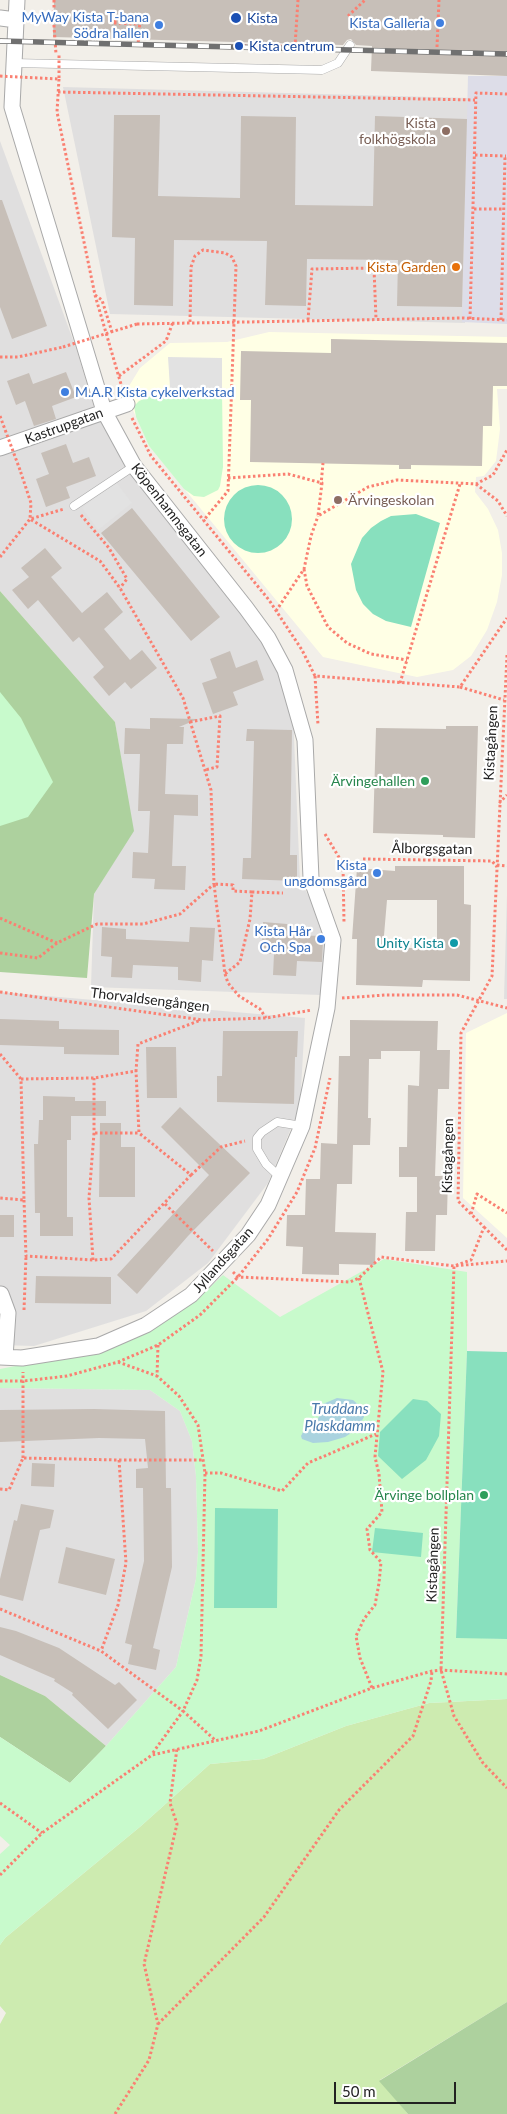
<!DOCTYPE html>
<html>
<head>
<meta charset="utf-8">
<style>
	body { margin:0 }
	#map { position:relative; width:507px; height:2114px; overflow:hidden; background:#f2efe9; font-family:Lato,sans-serif }
	canvas { display:block }
	.scale { position:absolute; left:334px; top:2082px; width:122px; height:22px; box-sizing:border-box; border:2px solid #222; border-top:0; padding-left:6px; font-size:15px; line-height:18px; white-space:nowrap; color:#222; -webkit-text-stroke:4px #fff; paint-order:stroke }
</style>
</head>
<body>
<div id="map">
<canvas width="507" height="2114"></canvas>
<div class="scale">50 m</div>
</div>
<script>
const context = document.querySelector('canvas').getContext('2d');
context.lineJoin = 'round';
function fillPath(path, color) { context.fillStyle = color; context.fill(path, 'evenodd'); }
const shape = rows => new Path2D(rows.map(r => 'M' + r).join(''));
function strokePath(path, color, width, dash) { context.strokeStyle = color; context.lineWidth = width; context.lineCap = dash ? 'butt' : 'round'; context.setLineDash(dash || []); context.stroke(path); }
function drawText(font, color, halo, rows, align = 'center') {
  context.font = font + ' Lato,sans-serif'; context.lineWidth = 4.5; context.setLineDash([]); context.textBaseline = 'middle'; context.strokeStyle = halo; context.fillStyle = color; for (const [text, x, y, turn = 0] of rows) {
    context.save(); context.translate(x, y); context.rotate((+turn || 0) * Math.PI / 180); context.textAlign = isNaN(turn) ? turn : align; if (halo) context.strokeText(text, 0, 0); context.fillText(text, 0, 0); context.restore();
  }
}
fillPath(shape([
	[63,87,470,98,465,323,110,314],
	[0,141,76,348,96,414,140,485,264,638,282,676,293,714,300,881,325,924,330,957,321,995,91,987,94,894,133,831,115,722,0,591],
	[507,895,507,999,504,999],
	[0,992,305,1018,300,1107,268,1183,208,1263,146,1311,34,1346,0,1345],
	[0,1388,150,1390,180,1411,192,1441,196,1476,198,1552,196,1579,176,1667,106,1746,45,1696,0,1675]
]), '#e0dfdf');
fillPath(shape([
	[269,332,507,337,507,389,497,389,500,429,496,461,484,476,476,477,475,492,488,509,498,530,502,553,502,575,497,602,487,630,471,656,453,670,417,677,323,657,149,446,132,408,126,391,140,368,170,343,227,342],
	[507,1013,507,1238,463,1198,466,1033]
]), '#ffffe5');
fillPath(shape([
	[507,1699,507,2002,380,2080,408,2114,0,2114,0,2024,6,2013,0,2006,0,1945,5,1938,141,1826,210,1764,263,1759,346,1726,429,1703]
]), '#cdebb0');
fillPath(shape([
	[0,591,115,722,134,831,94,894,87,978,0,972],
	[0,1675,45,1696,106,1746,70,1783,0,1737],
	[507,2002,507,2114,408,2114,379,2081]
]), '#add19e');
fillPath(shape([
	[170,388,222,390,223,467,220,486,218,490,204,497,194,496,184,489,149,446,136,417,134,406,139,401],
	[0,692,21,718,53,782,28,817,0,826],
	[384,1259,467,1272,467,1351,456,1637,507,1639,507,1699,429,1703,346,1726,263,1759,210,1764,141,1826,5,1938,0,1945,0,1854,10,1845,0,1836,0,1737,70,1783,106,1746,176,1667,196,1579,198,1552,196,1476,192,1441,180,1411,150,1390,0,1388,0,1369,114,1347,152,1328,203,1294,223,1275,280,1317]
]), '#c8facc');
fillPath(shape([
	'224 519a34 34 0 1 1 68 0a34 34 0 1 1-68 0Z',
	[416,514,440,523,411,627,386,621,373,614,363,604,356,590,351,564,362,538,371,528,381,521,391,516],
	[467,1351,507,1352,507,1639,456,1638],
	[413,1399,427,1401,441,1414,439,1436,426,1460,402,1479,378,1456,380,1432],
	[215,1508,278,1509,277,1608,214,1608],
	[375,1528,423,1533,421,1557,372,1552]
]), '#88e0be');
fillPath(shape([
	[168,357,222,358,222,390,170,388],
	[116,482,132,503,98,530,82,508]
]), '#e2e2e2');
fillPath(shape([
	[468,76,507,76,507,324,462,322]
]), '#dddde8');
fillPath(shape([
	[337,1398,353,1400,362,1408,364,1417,357,1429,345,1437,328,1442,313,1443,302,1439,301,1436,304,1430,317,1422,323,1404]
]), '#aad3df');
fillPath(shape([
	[54,0,507,0,507,76,371,71,372,46,356,45,351,39,347,40,343,45,53,37],
	[114,115,160,115,158,196,240,198,241,116,296,117,295,205,373,206,375,116,467,119,462,307,397,306,398,260,307,259,306,306,265,305,267,241,174,240,173,306,134,305,135,238,112,237],
	[0,200,2,200,47,326,12,339,0,307],
	[331,339,507,343,507,386,493,386,492,426,483,426,482,466,411,465,411,469,399,469,399,465,250,462,251,400,240,400,241,351,331,353],
	[66,372,76,397,52,406,56,419,34,426,25,401,16,405,7,381,29,373,33,384],
	[66,444,73,463,89,457,96,476,66,487,70,498,46,507,36,479,49,474,41,453],
	[132,508,220,617,191,641,101,533],
	[45,548,62,568,51,577,82,613,107,592,123,612,104,629,130,660,142,650,157,668,131,689,125,682,109,696,93,677,104,667,79,637,73,642,38,600,28,609,12,590,29,577,21,568],
	[230,651,236,668,257,660,264,680,233,692,238,705,213,714,202,683,217,678,210,659],
	[150,718,198,719,179,727,184,727,183,744,167,744,165,794,198,795,198,816,174,815,172,866,186,866,185,890,154,889,155,879,132,878,133,852,148,853,150,811,138,811,140,754,124,754,125,728,150,729],
	[446,726,478,726,475,838,443,837,443,835,373,833,376,728,446,729],
	[247,729,292,730,290,855,297,855,297,881,242,879,243,858,251,858,254,741,246,741],
	[395,866,464,866,464,904,471,905,470,981,423,980,422,987,356,985,357,939,352,939,357,868,395,871],
	[387,900,437,900,437,949,383,947],
	[263,922,287,924,287,935,322,936,323,941,322,962,297,961,296,976,273,975,274,954,261,953],
	[102,927,126,929,126,939,189,942,190,927,215,928,213,961,202,960,201,982,178,980,178,967,133,965,132,978,111,977,112,957,101,956],
	[0,1019,59,1021,59,1029,119,1030,119,1055,64,1054,64,1047,0,1045],
	[350,1020,438,1021,437,1050,450,1050,449,1089,438,1089,435,1176,448,1176,447,1215,436,1215,435,1251,405,1251,406,1212,417,1212,417,1177,399,1177,399,1147,407,1147,408,1085,419,1086,420,1051,381,1051,381,1059,369,1059,368,1118,371,1118,370,1145,353,1145,352,1184,337,1184,335,1232,376,1233,375,1265,339,1264,339,1275,302,1274,303,1247,286,1246,287,1215,305,1215,306,1179,320,1179,321,1143,337,1144,339,1056,350,1056],
	[223,1031,298,1031,297,1057,295,1057,294,1104,217,1102,217,1076,222,1076],
	[146,1047,176,1047,177,1098,147,1098],
	[43,1096,75,1097,75,1101,106,1101,106,1116,71,1116,71,1140,67,1140,67,1217,73,1217,73,1236,40,1236,40,1213,35,1213,34,1144,38,1144,39,1120,43,1120],
	[180,1107,250,1173,188,1236,137,1294,117,1275,209,1175,161,1127],
	[100,1123,121,1123,121,1147,135,1147,135,1197,99,1197],
	[0,1215,14,1215,14,1237,0,1237],
	[36,1276,111,1277,111,1304,35,1303],
	[94,1409,165,1411,166,1488,171,1488,172,1567,153,1648,160,1650,156,1670,128,1664,132,1645,125,1643,144,1561,143,1488,136,1488,136,1469,148,1468,145,1439,99,1438,0,1442,0,1410],
	[32,1463,55,1464,54,1487,31,1486],
	[21,1504,54,1510,50,1528,40,1530,23,1601,0,1595,0,1579,14,1520,17,1521],
	[66,1547,115,1559,106,1595,58,1583],
	[0,1627,16,1631,59,1648,115,1685,119,1682,137,1700,108,1729,72,1695,73,1693,54,1681,55,1679,0,1655]
]), '#c7bfb8');
const lane = shape([
	[14,63,322,70,338,63,350,45],
	[74,506,134,466],
	[281,1178,266,1164,257,1149,257,1138,262,1132,277,1122,302,1126]
]);
const street = shape([
	[0,18,16,20],
	[0,448,127,404],
	[1,1294,8,1313,5,1357],
	[0,1357,22,1358,98,1346,146,1325,191,1295,248,1235,268,1205,302,1126,327,1008,333,940,311,878,305,740,285,670,268,638,246,608,134,466,104,411,12,107,17,0]
]);
strokePath(lane, '#a9a9a9', 9);
strokePath(street, '#a9a9a9', 17);
strokePath(shape([
	[54,0,54,26,56,54],
	[348,16,365,0],
	[109,21,140,21,138,45],
	[114,23,139,24],
	[239,46,295,46,298,0],
	[437,47,439,0],
	[59,79,57,112,95,295,123,391],
	[58,92,475,100],
	[475,155,506,156],
	[474,209,503,209],
	[95,295,102,300,112,332],
	[470,319,476,93,507,94],
	[308,320,312,269,374,268,376,319],
	[501,320,505,156],
	[190,322,191,267,195,256,203,250,225,253,232,257,236,266,228,491,203,521],
	[137,324,462,318,507,320],
	[0,357,18,357,63,347],
	[119,376,166,341,173,322],
	[132,418,151,456,269,600,302,650,315,676,460,687,507,618],
	[228,478,288,474,322,483,318,516,368,487,397,480,476,484,493,475,507,450],
	[476,484,498,501,507,516],
	[321,485,323,463],
	[81,515,109,548,127,579,120,588],
	[0,557,30,519,64,509],
	[304,569,307,586,328,627,347,643,371,654,407,660],
	[276,611,304,569,311,536,318,516],
	[507,655,492,976,461,1033,458,1201,484,1227,471,1260,454,1266,441,1670,454,1716,483,1763,507,1788],
	[315,676,318,725],
	[400,683,460,484],
	[460,687,504,700],
	[190,722,220,716,217,767,205,770],
	[499,803,507,795],
	[325,834,343,864,344,923],
	[363,859,492,861,497,867],
	[497,865,507,866],
	[252,892,233,891,233,885,214,884,225,974,240,962,250,919,252,892,283,893],
	[0,918,57,943],
	[0,953,38,958,57,943,97,924,143,924,180,914,214,884,211,790,183,698,120,588,100,561,30,519,31,503,20,470],
	[225,974,228,983,239,996,260,1009,266,1018],
	[0,992,203,1020,266,1018,312,1010],
	[342,998,386,995,457,995,507,1008],
	[0,1054,21,1079,24,1200,0,1198],
	[21,1079,94,1078,136,1071,138,1044,201,1020],
	[95,1133,139,1133],
	[191,1175,221,1147,245,1141],
	[24,1200,26,1256,93,1260,111,1259,191,1175,139,1133,136,1071],
	[165,1204,213,1251],
	[471,1214,477,1194,507,1213],
	[484,1227,507,1250],
	[93,1260,89,1198,94,1133,94,1078],
	[233,1272,238,1277,350,1282,359,1278,381,1257,454,1266,507,1261],
	[359,1278,383,1372,375,1457,379,1474,382,1512,367,1529,370,1550,381,1562,379,1583,375,1605,364,1619,356,1636,360,1658,372,1688],
	[24,1310,26,1256],
	[158,1345,157,1376,179,1396,198,1425,205,1473,201,1656,197,1680,183,1711,215,1740],
	[118,1362,157,1376],
	[0,1381,24,1381,67,1376,118,1362,158,1345,200,1315,238,1277,268,1239,297,1192,315,1148,330,1078],
	[23,1458,23,1372],
	[119,1460,203,1460],
	[205,1473,221,1473,282,1491,308,1463,376,1434],
	[0,1489,9,1490,23,1458,119,1460,126,1563,118,1605,101,1651],
	[0,1609,101,1651,183,1711,152,1754],
	[0,1803,42,1833],
	[0,1875,42,1833,152,1755,259,1731,372,1688,432,1671,441,1670,507,1674],
	[158,2024,264,1917,339,1810,413,1736,431,1681,432,1671],
	[115,2114,149,2060,158,2024,144,1964,177,1824,170,1803,177,1748]
]), '#fa8072', 3, [2.5, 2.5]);
strokePath(lane, '#fff', 8);
strokePath(street, '#fff', 15);
const rail = shape([
	[0,41,507,54]
]);
strokePath(rail, '#707070', 5.5);
strokePath(rail, '#fff', 4, [11]);
strokePath(shape([
	[0,76,59,79,59,53],
	[63,347,137,324],
	[0,416,20,470]
]), '#fa8072', 3, [2.5, 2.5]);
for (const [x, y, r, color] of [
	[236,18,6,"#1a4fb4"],
	[440,23,5,"#3f7fe0"],
	[159,25,5,"#3f7fe0"],
	[239,46,5,"#1a4fb4"],
	[446,131,5,"#8d6e63"],
	[456,267,5,"#e8710a"],
	[65,392,5,"#3f7fe0"],
	[338,500,5,"#8d6e63"],
	[425,781,5,"#2e9e5b"],
	[377,873,5,"#3f7fe0"],
	[321,939,5,"#3f7fe0"],
	[454,943,5,"#0f9aa8"],
	[484,1495,5,"#2e9e5b"]
]) { const dot = new Path2D(); dot.arc(x, y, r, 0, 2 * Math.PI); context.fillStyle = color; context.fill(dot); strokePath(dot, '#fff', 2); }
drawText('14px', '#366cbe', '#fff', [
	["MyWay Kista T-bana",149,17],
	["Södra hallen",149,33],
	["Kista Galleria",430,23],
	["M.A.R Kista cykelverkstad",75,392,"left"],
	["Kista",367,865],
	["ungdomsgård",367,881],
	["Kista Hår",311,931],
	["Och Spa",311,947]
], 'right');
drawText('14px', '#164399', '#fff', [
	["Kista",247,18],
	["Kista centrum",249,46]
], 'left');
drawText('14px', '#785e54', '#fff', [
	["Kista",436,123],
	["folkhögskola",436,139],
	["Ärvingeskolan",348,500,"left"]
], 'right');
drawText('14px', '#c56008', '#fff', [
	["Kista Garden",446,267]
], 'right');
drawText('14px', '#222', '#fff', [
	["Kastrupgatan",64,426,-20],
	["Köpenhamnsgatan",169,510,52],
	["Kistagången",491,743,-87],
	["Ålborgsgatan",432,849,1],
	["Thorvaldsengången",150,1000,7],
	["Kistagången",448,1156,-89],
	["Jyllandsgatan",223,1260,-48],
	["Kistagången",433,1565,-88]
]);
drawText('14px', '#27864d', '#fff', [
	["Ärvingehallen",415,781],
	["Ärvinge bollplan",474,1495]
], 'right');
drawText('14px', '#0d838f', '#fff', [
	["Unity Kista",444,943]
], 'right');
drawText('italic 15px', '#4a7aab', '#fff', [
	["Truddans",340,1409],
	["Plaskdamm",340,1426]
]);
</script>
</body>
</html>
